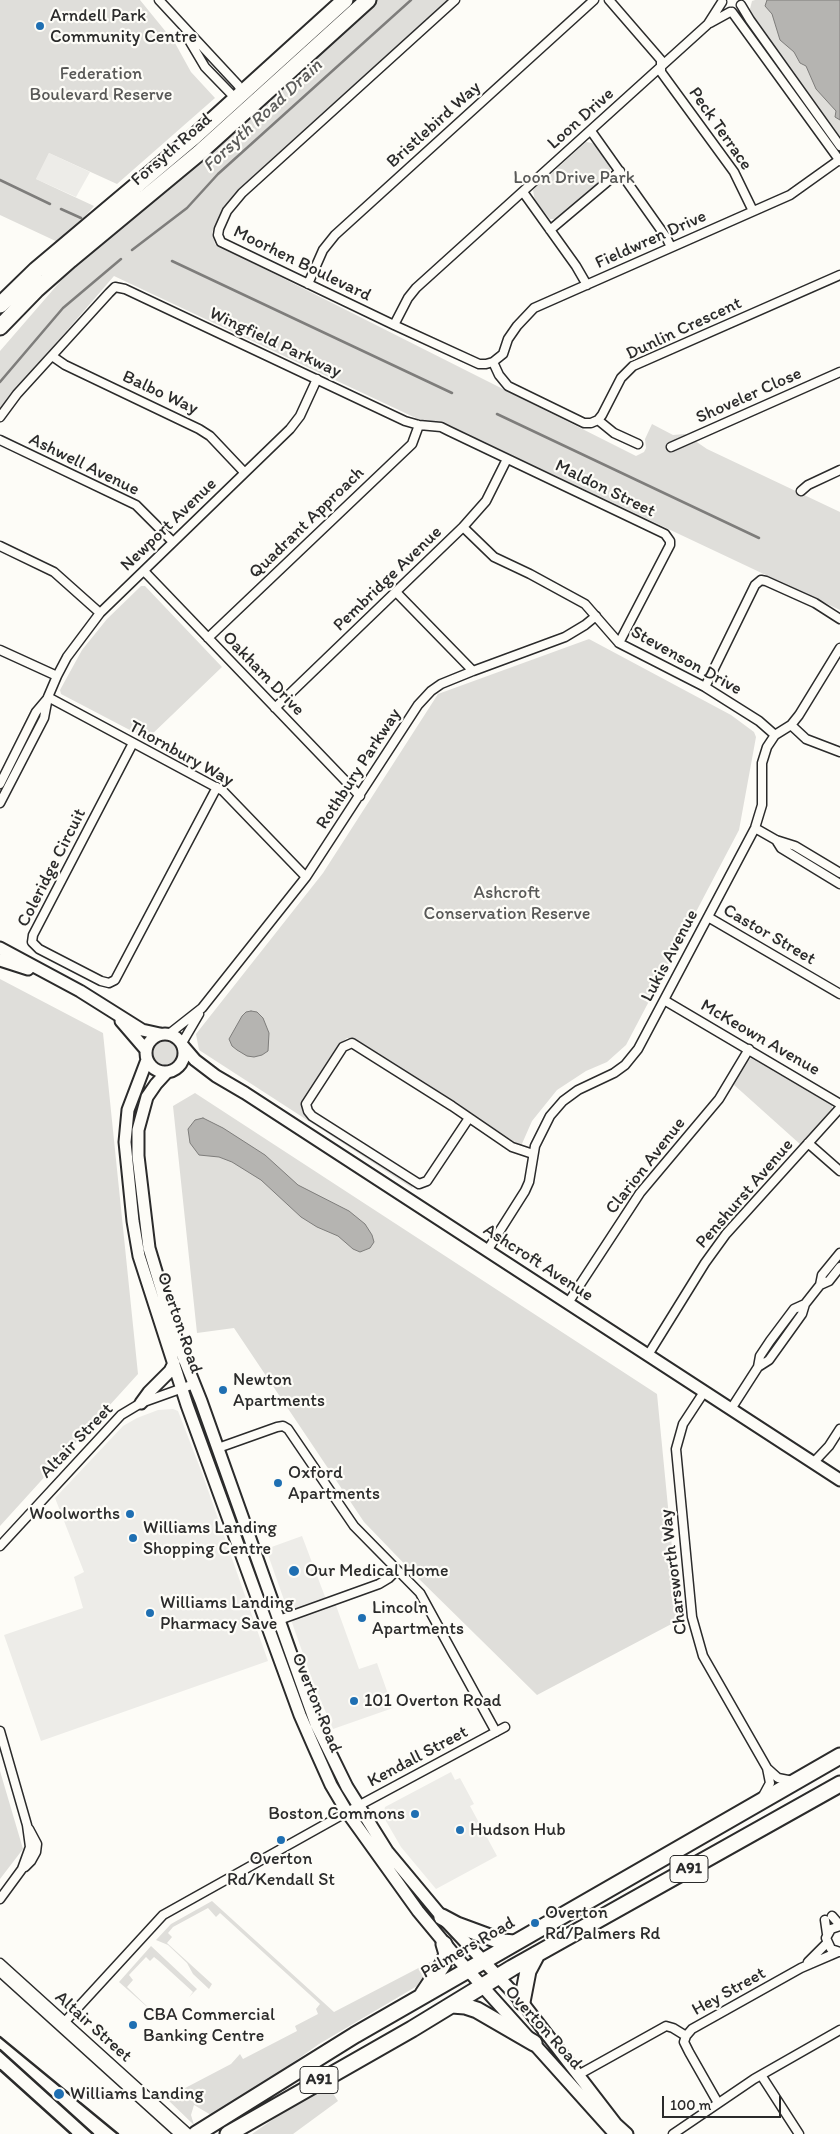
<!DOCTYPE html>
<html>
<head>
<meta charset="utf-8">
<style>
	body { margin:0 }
	#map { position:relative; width:840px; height:2134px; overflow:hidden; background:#fdfcf7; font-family:Itim,sans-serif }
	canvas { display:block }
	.scale { position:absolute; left:662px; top:2096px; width:119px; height:22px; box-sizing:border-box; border:2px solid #2b2b2b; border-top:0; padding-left:6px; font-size:15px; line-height:18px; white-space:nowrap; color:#2b2b2b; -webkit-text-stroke:4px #fdfcf7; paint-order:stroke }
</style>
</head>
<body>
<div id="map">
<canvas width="840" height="2134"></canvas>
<div class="scale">100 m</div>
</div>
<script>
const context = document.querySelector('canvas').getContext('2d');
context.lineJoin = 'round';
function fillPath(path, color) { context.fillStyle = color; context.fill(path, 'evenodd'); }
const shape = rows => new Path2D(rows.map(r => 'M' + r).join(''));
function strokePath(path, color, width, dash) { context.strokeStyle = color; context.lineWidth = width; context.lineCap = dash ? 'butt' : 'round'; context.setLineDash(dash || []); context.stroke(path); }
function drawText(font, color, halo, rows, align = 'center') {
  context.font = font + ' Itim,sans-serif'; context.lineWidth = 4.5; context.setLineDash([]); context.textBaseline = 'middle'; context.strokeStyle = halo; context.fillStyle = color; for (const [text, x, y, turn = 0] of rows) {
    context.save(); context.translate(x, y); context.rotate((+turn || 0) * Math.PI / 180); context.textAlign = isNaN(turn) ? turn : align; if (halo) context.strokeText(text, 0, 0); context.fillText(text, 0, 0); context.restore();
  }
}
fillPath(shape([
	[49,153,90,172,76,197,36,179],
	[173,1409,178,1411,202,1473,268,1661,41,1741,4,1635,83,1608,74,1577,84,1572,55,1498,123,1426,137,1418,158,1410],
	[302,1536,327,1602,334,1600,359,1669,377,1663,393,1708,333,1729,314,1685,266,1549],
	[451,1772,455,1780,460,1778,474,1804,470,1806,497,1856,436,1889,401,1847,383,1816,385,1807]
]), '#edece8');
fillPath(shape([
	[0,0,140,0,175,43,191,72,215,98,117,184,49,153,36,179,94,206,62,244,0,215],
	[374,0,449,0,236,193,224,207,212,233,215,244,636,456,644,452,646,448,645,439,652,424,673,435,685,434,707,449,840,512,840,610,450,426,418,419,114,276,0,408,0,351,84,254],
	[755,0,840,0,840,138,759,26,750,9,752,1],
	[586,142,592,143,596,146,610,165,610,172,561,216,556,219,550,219,535,201,533,190],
	[141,586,145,586,222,667,147,739,61,694,60,690,82,650,107,619],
	[589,639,731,715,754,732,756,737,739,830,626,1045,607,1062,586,1071,557,1090,532,1121,521,1146,354,1038,347,1038,341,1043,302,1105,302,1112,413,1185,412,1188,199,1050,196,1034,323,873,438,694],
	[0,979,103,1033,138,1374,0,1526],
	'153 1053a12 12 0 1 1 24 0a12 12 0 1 1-24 0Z',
	[753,1057,832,1103,832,1110,801,1145,733,1084,747,1061],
	[195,1093,657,1394,679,1620,537,1695,417,1577,364,1522,234,1328,197,1333,173,1106],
	[0,1771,23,1849,0,1879],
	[212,1901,334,2012,430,1962,430,1966,417,1986,319,2044,260,2086,211,2115,194,2105,191,2115,194,2125,167,2099,168,2097,231,2064,240,2054,243,2059,297,2031,295,2026,318,2014,316,2009,320,2004,220,1913,216,1917,208,1908,173,1927,168,1933,172,1937,167,1943,212,1984,209,1989,193,1974,187,1963,168,1945,156,1940,171,1924],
	[151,1946,197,1989,189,1997,193,1992,159,1961,154,1957,150,1961,146,1957,129,1975,133,1980,127,1987,154,2013,119,1982],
	[328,2086,338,2101,293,2134,252,2134,288,2109]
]), '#dfdeda');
const water = shape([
	[767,0,840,0,840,120,835,117,836,111,816,89,806,66,800,63,794,52,780,40,772,14,765,6,767,0],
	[251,1011,257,1012,263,1018,269,1033,268,1051,262,1055,254,1057,247,1056,237,1050,232,1046,229,1039,242,1016,246,1012,251,1011],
	[203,1118,223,1128,265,1155,298,1185,349,1211,365,1224,372,1235,374,1242,370,1248,360,1252,353,1249,338,1236,317,1227,301,1217,261,1180,232,1162,219,1157,199,1155,190,1143,188,1129,195,1120,203,1118]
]);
fillPath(water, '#b5b4b1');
strokePath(water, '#7e7d7b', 1);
strokePath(shape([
	[0,180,50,204],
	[61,209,81,218],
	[132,250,187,208,218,174,411,0],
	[172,261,452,393],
	[0,382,63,308,121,259],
	[497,414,759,538]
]), '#7e7d7b', 2.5);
const street = shape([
	[159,0,238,85,244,95],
	[455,0,242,193,227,211,219,229,218,235,221,242,394,325,479,364,486,364,493,362,503,354,508,339,517,326,534,308,790,195,839,160],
	[609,0,661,60,661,72,734,172,753,211],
	[741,5,750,20,840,146],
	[732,12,840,161],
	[710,23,730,12],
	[186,35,205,67,237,100],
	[591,131,666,237,671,247],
	[523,192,576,266,587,285],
	[550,230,620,171],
	[308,284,323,250,335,235,594,0],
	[394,325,408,298,416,288,708,24,722,2],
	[52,356,65,365,199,429,210,436,244,472],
	[493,362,499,375,508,386,584,423,591,423,598,420,602,415,621,378,633,366,840,275],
	[0,417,17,394,109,293,115,287,125,289,405,421,419,425,441,427,449,431,665,534,670,541,670,545,619,643],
	[598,420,614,433,638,444],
	[0,440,136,505,173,542],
	[671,447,840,372],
	[801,491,808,485,840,470],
	[463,527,494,557,530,574,585,604,619,643,705,687,759,721,775,735],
	[0,546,54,572,100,613],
	[144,571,360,796],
	[396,592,473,671],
	[208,638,412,444,419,425],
	[0,650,57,676],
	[705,687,755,585,761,580,766,581,815,603,840,619],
	[48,697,223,791,306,877],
	[275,708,463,527,486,501,507,459],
	[791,725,806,739,840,752],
	[133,743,33,935,32,942,39,949,101,981,109,983,115,980,217,787],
	[0,784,36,712,47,699],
	[0,803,44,718,48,697,57,676,67,657,100,613,290,429,300,416,317,379],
	[755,828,776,840,795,846,840,873],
	[776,840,781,848,840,884],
	[708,917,840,994],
	[664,1000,840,1104],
	[169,1034,202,1008,306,877,418,705,431,691,441,684,473,671,565,637,585,625,596,616],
	[182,1043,199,1014],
	[469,1118,427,1181,419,1184,312,1116,308,1111,306,1104,343,1047,352,1043,452,1106,512,1147,533,1154],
	[808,1143,840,1171],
	[487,1251,525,1191,529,1182,535,1146,550,1116,563,1101,578,1090,614,1073,625,1065,638,1049,755,828,762,805,762,763,767,747,775,735,791,725,799,715,840,648],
	[820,1285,829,1281,840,1267],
	[568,1303,640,1193,719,1099,749,1049],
	[648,1355,705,1263,726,1234,840,1108],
	[758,1367,760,1356,770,1341,794,1309,805,1304,820,1285,822,1275,840,1253],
	[704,1392,683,1424,676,1449,692,1617,703,1656,767,1768,770,1783,763,1796],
	[731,1409,758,1367,769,1360,802,1314,805,1304],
	[218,1448,277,1427,283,1426,288,1429,354,1526,420,1593,496,1732],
	[813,1463,829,1446,840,1429],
	[0,1546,121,1415,141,1403,194,1384],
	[279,1620,379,1584,389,1578,397,1570],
	[0,1731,27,1825,30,1847,22,1869,0,1899],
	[768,1769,778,1778,793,1781],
	[25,1867,31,1861,36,1852,37,1844,29,1829],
	[832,1916,840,1925],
	[825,1920,827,1934],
	[840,1926,831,1929,826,1938,831,1949,840,1952],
	[808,1962,827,1943],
	[0,1963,189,2134],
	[0,1972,179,2134],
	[61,2026,163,1915,358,1806,505,1727],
	[578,2075,666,2026,673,2028,686,2036],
	[761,2075,799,2134],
	[718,2103,689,2052,684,2042,686,2036,692,2029,801,1968,838,1952],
	[673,2134,754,2079,840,2030]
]);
const secondary = shape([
	[0,948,80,991,142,1030,160,1034],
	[0,960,28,969],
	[121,1021,146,1050],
	'146 1053a19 19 0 1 1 38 0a19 19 0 1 1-38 0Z',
	[183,1046,195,1060,216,1076,245,1093,840,1480],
	[147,1060,128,1110,125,1142,133,1221,139,1256,187,1405,300,1715,314,1747,331,1785,347,1812,418,1911,457,1958,615,2134],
	[167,1072,156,1084,147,1097,138,1130,138,1156,149,1248,177,1341,201,1401,316,1724,347,1787,387,1851,442,1917,522,2002,616,2124,627,2134],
	[141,1403,149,1392,170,1371,174,1363]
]);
const highway = shape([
	[0,305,36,270,195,136,345,0],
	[0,327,36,290,70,260,199,153,368,0],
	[442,1917,457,1925,503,1942,514,1943],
	[423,1994,443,1964,447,1954,444,1944],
	[522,2002,528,1971,537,1954],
	[452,2005,465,2006,477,2010,534,2043],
	[196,2134,355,2035,840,1756],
	[228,2134,412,2029,512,1968,840,1784]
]);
strokePath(street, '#2b2b2b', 11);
strokePath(secondary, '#2b2b2b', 15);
strokePath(highway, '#2b2b2b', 19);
strokePath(street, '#fdfcf7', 8);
strokePath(secondary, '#fdfcf7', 11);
strokePath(highway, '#fdfcf7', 15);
strokePath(shape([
	[0,2037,118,2134],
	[0,2050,93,2134],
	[0,2070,71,2134]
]), '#2b2b2b', 2.5);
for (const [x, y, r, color] of [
	[40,26,5,"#1f6fb2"],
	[223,1390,5,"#1f6fb2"],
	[278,1483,5,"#1f6fb2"],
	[130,1514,5,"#1f6fb2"],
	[133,1538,5,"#1f6fb2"],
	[294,1571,6,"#1f6fb2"],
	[150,1613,5,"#1f6fb2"],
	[362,1618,5,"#1f6fb2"],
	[354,1701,5,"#1f6fb2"],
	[415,1814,5,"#1f6fb2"],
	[460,1830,5,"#1f6fb2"],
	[281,1840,5,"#1f6fb2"],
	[535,1923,5,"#1f6fb2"],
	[133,2025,5,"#1f6fb2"],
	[59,2094,6,"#1f6fb2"]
]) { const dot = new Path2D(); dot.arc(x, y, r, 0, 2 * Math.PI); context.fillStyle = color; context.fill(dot); strokePath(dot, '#fdfcf7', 2); }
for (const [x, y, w] of [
	[689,1869,38],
	[319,2080,38]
]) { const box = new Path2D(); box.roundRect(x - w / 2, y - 13.5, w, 27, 4); context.fillStyle = '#fdfcf7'; context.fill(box); strokePath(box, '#2b2b2b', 1); }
drawText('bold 16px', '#2b2b2b', null, [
	["A91",689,1869],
	["A91",319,2080]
]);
drawText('18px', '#2b2b2b', '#fdfcf7', [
	["Arndell Park",50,16],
	["Community Centre",50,37],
	["Newton",233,1380],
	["Apartments",233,1401],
	["Oxford",288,1473],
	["Apartments",288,1494],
	["Woolworths",120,1514,"right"],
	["Williams Landing",143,1528],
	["Shopping Centre",143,1549],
	["Our Medical Home",305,1571],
	["Williams Landing",160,1603],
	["Pharmacy Save",160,1624],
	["Lincoln",372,1608],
	["Apartments",372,1629],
	["101 Overton Road",364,1701],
	["Boston Commons",405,1814,"right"],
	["Hudson Hub",470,1830],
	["Overton",281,1859,"center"],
	["Rd/Kendall St",281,1880,"center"],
	["Overton",545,1913],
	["Rd/Palmers Rd",545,1934],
	["CBA Commercial",143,2015],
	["Banking Centre",143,2036],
	["Williams Landing",70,2094]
], 'left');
drawText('18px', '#585857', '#fdfcf7', [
	["Federation",101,74],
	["Boulevard Reserve",101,95],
	["Loon Drive Park",574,178],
	["Ashcroft",507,893],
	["Conservation Reserve",507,914]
]);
drawText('18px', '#2b2b2b', '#fdfcf7', [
	["Loon Drive",581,119,-42],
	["Bristlebird Way",434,125,-42],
	["Peck Terrace",720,129,55],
	["Forsyth Road",172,150,-41],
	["Fieldwren Drive",651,240,-24],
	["Moorhen Boulevard",302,264,26],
	["Dunlin Crescent",684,329,-25],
	["Wingfield Parkway",275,343,25],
	["Balbo Way",160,393,25],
	["Shoveler Close",749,396,-24],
	["Ashwell Avenue",84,465,26],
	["Maldon Street",605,489,26],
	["Quadrant Approach",307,523,-44],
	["Newport Avenue",169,525,-44],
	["Pembridge Avenue",388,579,-44],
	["Stevenson Drive",686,661,29],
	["Oakham Drive",263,674,46],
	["Thornbury Way",181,754,29],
	["Rothbury Parkway",359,769,-57],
	["Coleridge Circuit",52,868,-63],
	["Castor Street",769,935,30],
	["Lukis Avenue",670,956,-62],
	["McKeown Avenue",760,1038,30],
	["Clarion Avenue",646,1166,-52],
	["Penshurst Avenue",745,1194,-49],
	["Ashcroft Avenue",538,1263,33],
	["Overton Road",179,1323,71],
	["Altair Street",77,1441,-46],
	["Charsworth Way",674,1572,-97],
	["Overton Road",316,1703,68],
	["Kendall Street",418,1757,-28],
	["Palmers Road",468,1948,-30],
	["Hey Street",729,1992,-29],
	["Altair Street",93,2027,42],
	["Overton Road",543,2028,48]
]);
drawText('italic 19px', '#5b5b5a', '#fdfcf7', [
	["Forsyth Road Drain",263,116,-43]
]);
</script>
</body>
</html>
